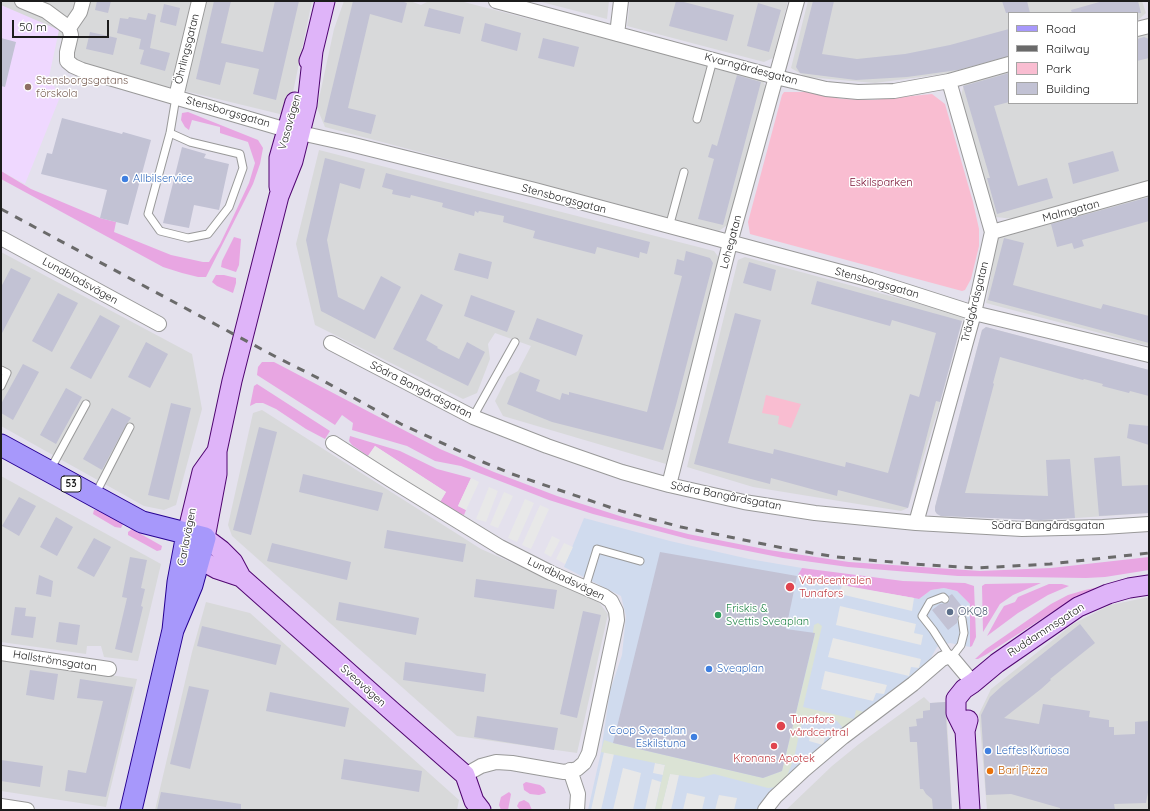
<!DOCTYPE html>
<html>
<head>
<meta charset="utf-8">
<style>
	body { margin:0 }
	#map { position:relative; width:1150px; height:811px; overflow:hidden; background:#e4e1ed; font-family:Quicksand,sans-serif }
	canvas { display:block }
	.frame { position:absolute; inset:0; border:2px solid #1c1c1c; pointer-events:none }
	.legend { position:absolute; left:1008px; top:12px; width:130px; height:92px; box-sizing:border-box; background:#fff; border:1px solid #a4a4a4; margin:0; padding:5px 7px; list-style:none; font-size:12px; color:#1c1c1c }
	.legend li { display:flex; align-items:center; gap:8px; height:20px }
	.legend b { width:20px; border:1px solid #a4a4a4 }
	.scale { position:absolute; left:12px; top:20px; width:97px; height:18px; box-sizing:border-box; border:2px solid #1c1c1c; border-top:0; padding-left:5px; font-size:12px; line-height:14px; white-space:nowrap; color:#1c1c1c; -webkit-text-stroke:3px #fff; paint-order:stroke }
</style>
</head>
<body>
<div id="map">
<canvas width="1150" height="811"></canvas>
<div class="frame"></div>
<ul class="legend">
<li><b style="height:5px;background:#a798fb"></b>Road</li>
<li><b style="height:5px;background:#6a6a6a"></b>Railway</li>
<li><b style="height:11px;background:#f9bdd1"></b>Park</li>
<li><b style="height:11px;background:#c2c2d4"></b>Building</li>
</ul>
<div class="scale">50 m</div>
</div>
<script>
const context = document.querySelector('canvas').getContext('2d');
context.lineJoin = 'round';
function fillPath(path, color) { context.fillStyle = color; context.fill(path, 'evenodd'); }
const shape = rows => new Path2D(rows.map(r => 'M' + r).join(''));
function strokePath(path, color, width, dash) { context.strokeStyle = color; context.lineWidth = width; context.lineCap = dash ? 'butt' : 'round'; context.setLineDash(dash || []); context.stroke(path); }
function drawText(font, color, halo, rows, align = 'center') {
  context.font = font + ' Quicksand,sans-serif'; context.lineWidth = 3; context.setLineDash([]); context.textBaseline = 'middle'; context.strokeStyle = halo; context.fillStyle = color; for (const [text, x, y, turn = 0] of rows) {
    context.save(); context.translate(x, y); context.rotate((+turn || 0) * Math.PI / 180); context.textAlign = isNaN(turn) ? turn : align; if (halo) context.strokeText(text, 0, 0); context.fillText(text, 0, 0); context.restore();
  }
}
fillPath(shape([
	[1,1,312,1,288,116,69,63,62,39,1,12],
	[344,1,410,1,421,5,429,1,460,1,762,79,766,87,730,223,719,231,325,127,317,108,334,29],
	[538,1,609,1,607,19],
	[630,1,788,1,773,58,764,62,627,26],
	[808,1,1142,1,1146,13,1137,21,1137,13,1009,13,1009,57,951,73,875,83,806,77,791,68],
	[1145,33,1149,36,1149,181,1015,219,995,217,961,96,964,84,1009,72,1009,103,1137,103,1137,35],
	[319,150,714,251,720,259,666,464,503,416,495,401,507,377,518,371,531,346,495,333,488,344,490,359,477,393,463,399,315,325,296,244],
	[1149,193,1149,346,986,303,998,236],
	[1,252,192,354,202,409,176,505,164,510,144,506,1,426],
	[745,257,965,316,962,321,940,403,908,508,901,511,753,487,687,467,738,260],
	[986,327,1149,370,1149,513,1047,520,941,516,936,513,935,507,982,330],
	[262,410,481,549,597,600,608,614,577,753,457,736,232,536,228,525,253,413],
	[1,476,161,564,138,661,104,657,101,646,87,646,86,654,1,642],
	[1149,597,1149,810,987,810,979,714,991,689,1073,624,1110,605],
	[206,602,250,613,459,800,457,810,155,810,192,652],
	[1,659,137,679,106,807,1,791],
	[924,697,930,703,946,702,952,810,786,810,832,766,859,744]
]), '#d8d9da');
fillPath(shape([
	[584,518,670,541,749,559,802,568,799,575,826,583,919,599,931,590,944,588,957,591,970,604,970,647,950,643,937,647,925,668,759,810,588,810,601,752,610,691,622,655,626,616,621,596,564,567]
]), '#d0dbee');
fillPath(shape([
	[1,5,59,30,49,77,60,97,25,184,1,171]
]), '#efd8ff');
fillPath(shape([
	[188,112,258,140,263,148,260,164,253,184,206,277,198,277,182,273,163,267,1,179,1,171,31,189,100,218,116,222,114,232,171,255,203,262,209,262,220,244,234,215,249,183,255,163,248,142,220,133,220,127,192,120,189,130,185,127,181,120,182,113],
	[234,237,241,239,239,265,236,272,221,267,222,261],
	[216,275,224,275,236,278,236,283,233,293,217,286,212,282],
	[262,362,274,362,440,449,494,472,557,496,626,518,688,534,769,550,849,562,980,571,1051,568,1149,557,1149,570,1105,577,1086,578,958,576,848,567,783,558,688,539,593,514,549,500,461,466,435,461,407,446,352,430,353,423,342,415,335,425,257,375,258,367],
	[257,384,330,431,325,439,306,429,276,409,263,403,256,403,250,406,254,386],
	[350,436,400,451,437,469,471,478,458,506,466,510,464,515,461,514,440,502,446,492,375,446,368,456,352,445,349,441],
	[94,510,101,511,123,524,121,528,115,527,93,514],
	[132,529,162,546,161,550,157,551,128,535,128,532],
	[802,568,903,581,965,583,974,586,976,637,972,646,970,647,970,604,957,591,944,588,931,590,919,599,914,598,826,583,798,575],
	[1041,583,1013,595,1000,604,983,632,982,586,985,584],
	[1049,584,1062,584,1069,586,1048,595,1018,613,987,636,999,614,1004,606,1015,602,1018,597],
	[1104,586,1084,593,1057,609,987,654,978,659,975,659,986,649,1051,604,1068,595,1085,590],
	[526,782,540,785,544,788,546,793,539,795,530,794,524,790,523,784],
	[509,792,511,794,508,810,501,810,499,805,501,797],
	[524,800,529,803,532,810,520,810,517,806,519,802]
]), '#e8a6e2');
fillPath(shape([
	[789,92,807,92,842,99,872,100,932,94,945,104,973,202,979,229,979,246,971,279,965,290,962,291,750,234,748,222,782,95,784,92],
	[766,395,801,404,791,428,778,424,779,416,762,413]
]), '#f9bdd1');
fillPath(shape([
	[375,446,446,492,440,502,368,456],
	[471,478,479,482,466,510,458,506],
	[489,487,498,491,486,522,476,519],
	[504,492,513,496,498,528,490,525],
	[525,499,534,503,517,542,508,538],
	[540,505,549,509,531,549,522,545],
	[552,536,560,540,551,557,544,553],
	[564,543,573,547,565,564,556,559],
	[842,585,914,598,912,611,840,594],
	[840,606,916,624,914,633,923,635,921,645,836,625],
	[833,638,921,659,919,668,911,667,909,676,828,657],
	[825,671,887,685,884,694,876,693,873,701,821,689],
	[812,731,826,735,823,745,809,741],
	[604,752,614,754,601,810,591,810],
	[655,763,665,765,663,775,653,773],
	[623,768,641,773,633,810,613,810],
	[670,773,679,775,671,810,661,810],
	[652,779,661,782,655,810,645,810],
	[687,793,705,797,702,810,683,810],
	[719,795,737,798,734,810,715,810]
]), '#e8e8e8');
fillPath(shape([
	[818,623,822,626,803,707,854,719,856,710,864,712,844,729,837,721,816,715,807,717,802,721,794,758,786,779,778,787,768,788,714,774,699,778,670,774,661,810,655,810,665,765,601,752,604,740,613,743,763,778,782,771,815,634,813,633,814,625]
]), '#dbe3d5');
fillPath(shape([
	[97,1,111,1,108,13,95,10],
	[214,1,231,1,221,43,263,52,275,1,299,1,276,100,253,94,259,69,226,62,220,85,196,79],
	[353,1,401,1,407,3,402,23,370,14,348,108,376,115,371,134,324,122],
	[676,1,680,1,734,15,727,41,669,26],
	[813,1,834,1,822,54,857,59,905,54,950,45,1009,29,1009,56,958,70,907,77,856,80,800,73,796,67],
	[1002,1,1027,1,1030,13,1006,13],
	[1103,1,1138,1,1141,13,1072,13,1071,10],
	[758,3,781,10,769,52,747,46],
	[164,4,180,8,176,26,160,22],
	[429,8,464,17,460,34,424,26],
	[148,13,156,15,150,48,170,53,165,71,140,64,144,50,139,49,141,39,117,33,120,18,128,19,129,17,146,20],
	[485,23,521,33,517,51,481,41],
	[90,32,117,38,113,55,86,49],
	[1144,37,1149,39,1149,58,1137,61,1137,39],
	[1,38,16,42,5,87,1,86],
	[543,38,579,47,574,67,538,58],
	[1009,73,1009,102,994,106,1018,186,1047,178,1053,198,997,214,987,178,990,178,963,86],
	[737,75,761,82,723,225,698,219,714,159,708,157,712,144,717,146],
	[62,118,122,134,123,132,151,140,128,225,100,218,107,190,41,174,47,153,52,154],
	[182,147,206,154,204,158,229,164,219,210,194,205,189,228,163,223],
	[1113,151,1119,171,1073,184,1068,163],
	[325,158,365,169,360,189,340,183,327,240,338,297,364,310,381,276,401,287,375,339,321,311,306,240],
	[386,173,650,242,647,254,640,252,639,258,597,247,595,254,533,238,535,231,503,222,504,216,479,211,478,213,475,211,474,216,442,207,443,203,411,195,410,198,392,194,393,190,382,187],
	[1149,197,1149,221,1082,240,1084,246,1074,249,1072,243,1057,247,1051,224],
	[1004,238,1024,243,1013,285,1101,309,1103,304,1149,316,1149,343,988,300],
	[686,251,710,258,713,263,676,405,663,450,552,422,507,404,520,372,540,380,536,391,560,400,562,393,569,395,569,392,647,412,682,276,674,274,677,259,684,261],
	[459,253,492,262,488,279,454,270],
	[749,262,776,270,771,291,743,283],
	[11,268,31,278,1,335,1,287],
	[817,281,962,321,940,402,936,401,908,508,838,490,837,496,771,478,770,484,694,464,735,313,761,320,728,443,773,454,774,449,845,467,846,462,888,473,910,394,919,397,936,333,892,320,890,326,811,304],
	[58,293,78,303,52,352,32,341],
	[421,294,443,305,426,340,438,347,437,348,459,359,467,342,485,352,468,386,393,349],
	[471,295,515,311,507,332,464,316],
	[100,315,120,326,91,379,70,368],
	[537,318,583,335,576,356,529,339],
	[986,327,1149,370,1149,396,1130,391,1129,393,1102,386,1103,384,1084,379,1083,380,1000,357,993,383,994,384,965,493,1048,496,1046,460,1070,459,1075,518,1041,520,941,516,937,514,935,511,935,507,982,330],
	[146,342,168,354,150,388,128,377],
	[23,364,39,372,13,420,1,413,1,404],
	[66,388,82,397,56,444,40,435],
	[171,403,191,408,169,500,148,495],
	[112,408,131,418,126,425,102,470,83,459],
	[1129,424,1149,426,1149,445,1127,438],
	[259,427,277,432,251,535,233,530],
	[1120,456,1122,486,1149,485,1149,513,1099,516,1094,458],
	[303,474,383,493,378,511,299,492],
	[19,497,36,506,19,536,2,526],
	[56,517,73,527,57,556,40,547],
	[387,530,466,544,463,562,384,548],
	[94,538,111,547,94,577,77,568],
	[272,543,351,562,347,580,267,561],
	[660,552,797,576,786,629,815,633,782,771,763,778,613,743],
	[130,557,147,560,141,588,145,589,141,606,143,607,132,653,115,649,127,598,122,597],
	[39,575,53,581,51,597,36,594],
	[476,579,557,590,554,609,474,597],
	[952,594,968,614,966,616,962,614,959,615,957,618,957,623,948,630,932,610,940,604,948,603,950,600,949,596],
	[339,602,419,618,416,635,336,620],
	[15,607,26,608,25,616,36,617,33,638,11,635],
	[583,611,601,615,577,718,560,714],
	[59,622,80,625,77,645,56,642],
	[1080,624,1095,643,1050,679,1051,680,1041,689,1004,718,1039,724,1043,704,1090,711,1089,717,1109,720,1109,727,1114,727,1114,735,1135,734,1135,722,1149,721,1149,787,1146,803,1114,804,1115,810,1060,810,1060,808,1011,794,986,795,981,715,990,697,1002,686],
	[202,626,281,645,276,665,197,646],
	[405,662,486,674,484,692,403,680],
	[30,670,58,674,54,700,26,695],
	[80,679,133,687,106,797,65,791,68,770,86,773,103,701,77,698],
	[189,686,209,690,190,769,170,764],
	[270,692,349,708,345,727,266,711],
	[945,702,952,810,933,810,932,799,926,794,923,789,920,789,917,742,910,742,909,727,917,726,916,719,923,718,923,711,930,710,930,703],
	[477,716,558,728,554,750,474,737],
	[344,759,422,771,419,792,341,779],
	[1,760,43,766,40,787,1,781],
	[161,792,241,804,241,810,157,810]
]), '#c2c2d4');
const lane = shape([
	[697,119,713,60],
	[170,133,190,142,240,154,243,168,229,207,208,234,188,238,160,231,148,214,170,133,176,97],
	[669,227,684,172],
	[1,370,7,373,1,386],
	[473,417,515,342],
	[50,470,86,404],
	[95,495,130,427],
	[585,588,597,549,640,561],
	[945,599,943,597,930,602,922,616,933,630,951,658,961,645,964,633,962,619]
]);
const street = shape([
	[22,1,46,11,69,28,71,35,67,52,67,61,73,66,82,70,287,130,350,144,535,190,871,280,974,313,1149,355],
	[496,1,776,77,826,89,858,92,894,91,949,81,1009,64],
	[69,28,80,12,83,1],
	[1137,29,1149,26],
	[617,34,621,1],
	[176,97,199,1],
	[992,232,1149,188],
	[1,238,159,324],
	[331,343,473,417,547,446,622,472,669,485,744,502,815,513,916,523,1022,529,1103,527,1149,524],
	[333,443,391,480,500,547,551,573,604,596,611,601,616,611,617,620,589,753,584,763,577,769,564,772,512,763,496,762,481,766,465,775],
	[669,485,730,243,797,1],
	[916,523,974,313,992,232,949,81],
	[1,653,109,669],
	[570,770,578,794,577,810],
	[1,806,27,810],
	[765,810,775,797,804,770,843,737,913,684,942,659,947,657,952,658,973,683]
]);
const secondary = shape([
	[313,51,307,105,293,161,279,196,232,381,217,451,217,474,205,538,221,550,233,562,241,577,393,712,465,775,474,801,481,810],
	[309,61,313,51,325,1],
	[279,187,279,158,295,102],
	[187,534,202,472,217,451],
	[199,559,217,569,241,577],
	[968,720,965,731,970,810],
	[965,731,956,713,956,699,964,689,973,683,997,663,1078,607,1108,594,1129,588,1149,585]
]);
const primary = shape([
	[1,445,142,522,205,538,192,585,173,630],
	[131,810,173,630,178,582,187,534]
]);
strokePath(lane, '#999', 9);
strokePath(street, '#999', 16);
strokePath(secondary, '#4f0570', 21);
strokePath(primary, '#260192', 23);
strokePath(lane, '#fff', 7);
strokePath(street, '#fff', 14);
strokePath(secondary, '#dfb4f9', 19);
strokePath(primary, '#a798fb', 21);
strokePath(shape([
	[1,209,278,358,320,379,401,424,483,462,512,474,621,511,681,527,783,548,836,557,914,564,976,568,1050,564,1149,553]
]), '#6a6a6a', 3, [8, 8]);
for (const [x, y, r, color] of [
	[28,87,4,"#8d6e63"],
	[125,179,4,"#3f7fe0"],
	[790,587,5,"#e0444e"],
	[950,612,4,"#5c6f8a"],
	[718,615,4,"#2e9e5b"],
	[709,669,4,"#3f7fe0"],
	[781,726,5,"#e0444e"],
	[694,737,4,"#3f7fe0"],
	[774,746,4,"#e0444e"],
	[988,751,4,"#3f7fe0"],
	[990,771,4,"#e8710a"]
]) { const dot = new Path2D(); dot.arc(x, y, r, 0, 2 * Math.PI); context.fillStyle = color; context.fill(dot); strokePath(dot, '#fff', 1.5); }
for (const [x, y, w] of [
	[71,484,20]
]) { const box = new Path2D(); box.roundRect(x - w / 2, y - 8, w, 16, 3); context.fillStyle = '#fff'; context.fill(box); strokePath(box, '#1c1c1c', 1); }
drawText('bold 10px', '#1c1c1c', null, [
	["53",71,484]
]);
drawText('11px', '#1c1c1c', '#fff', [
	["Öhrlingsgatan",187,49,-76],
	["Kvarngärdesgatan",751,69,15],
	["Stensborgsgatan",228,112,16],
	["Vasavägen",290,122,-74],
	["Stensborgsgatan",564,199,15],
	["Malmgatan",1071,211,-15],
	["Lohegatan",731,242,-75],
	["Lundbladsvägen",80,281,29],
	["Stensborgsgatan",877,283,16],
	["Trädgårdsgatan",975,302,-76],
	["Södra Bangårdsgatan",421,390,27],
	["Södra Bangårdsgatan",726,496,11],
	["Södra Bangårdsgatan",1048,526],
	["Carlavägen",187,537,-79],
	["Lundbladsvägen",566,579,26],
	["Ruddammsgatan",1046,630,-33],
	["Hallströmsgatan",55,661,9],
	["Sveavägen",363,686,42]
]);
drawText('11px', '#785e54', '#fff', [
	["Stensborgsgatans",36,81],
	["förskola",36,94]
], 'left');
drawText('11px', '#366cbe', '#fff', [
	["Allbilservice",133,179],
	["Sveaplan",717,669],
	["Coop Sveaplan",686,731,"right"],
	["Eskilstuna",686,744,"right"],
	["Leffes Kuriosa",996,751]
], 'left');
drawText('11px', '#770c2f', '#fff', [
	["Eskilsparken",881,183]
]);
drawText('11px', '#be3a42', '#fff', [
	["Vårdcentralen",799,581],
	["Tunafors",799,594],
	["Tunafors",790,720],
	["vårdcentral",790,733],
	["Kronans Apotek",774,759,"center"]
], 'left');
drawText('11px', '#27864d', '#fff', [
	["Friskis &",726,609],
	["Svettis Sveaplan",726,622]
], 'left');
drawText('11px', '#4e5e75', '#fff', [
	["OKQ8",958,612]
], 'left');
drawText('11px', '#c56008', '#fff', [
	["Bari Pizza",998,771]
], 'left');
</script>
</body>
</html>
